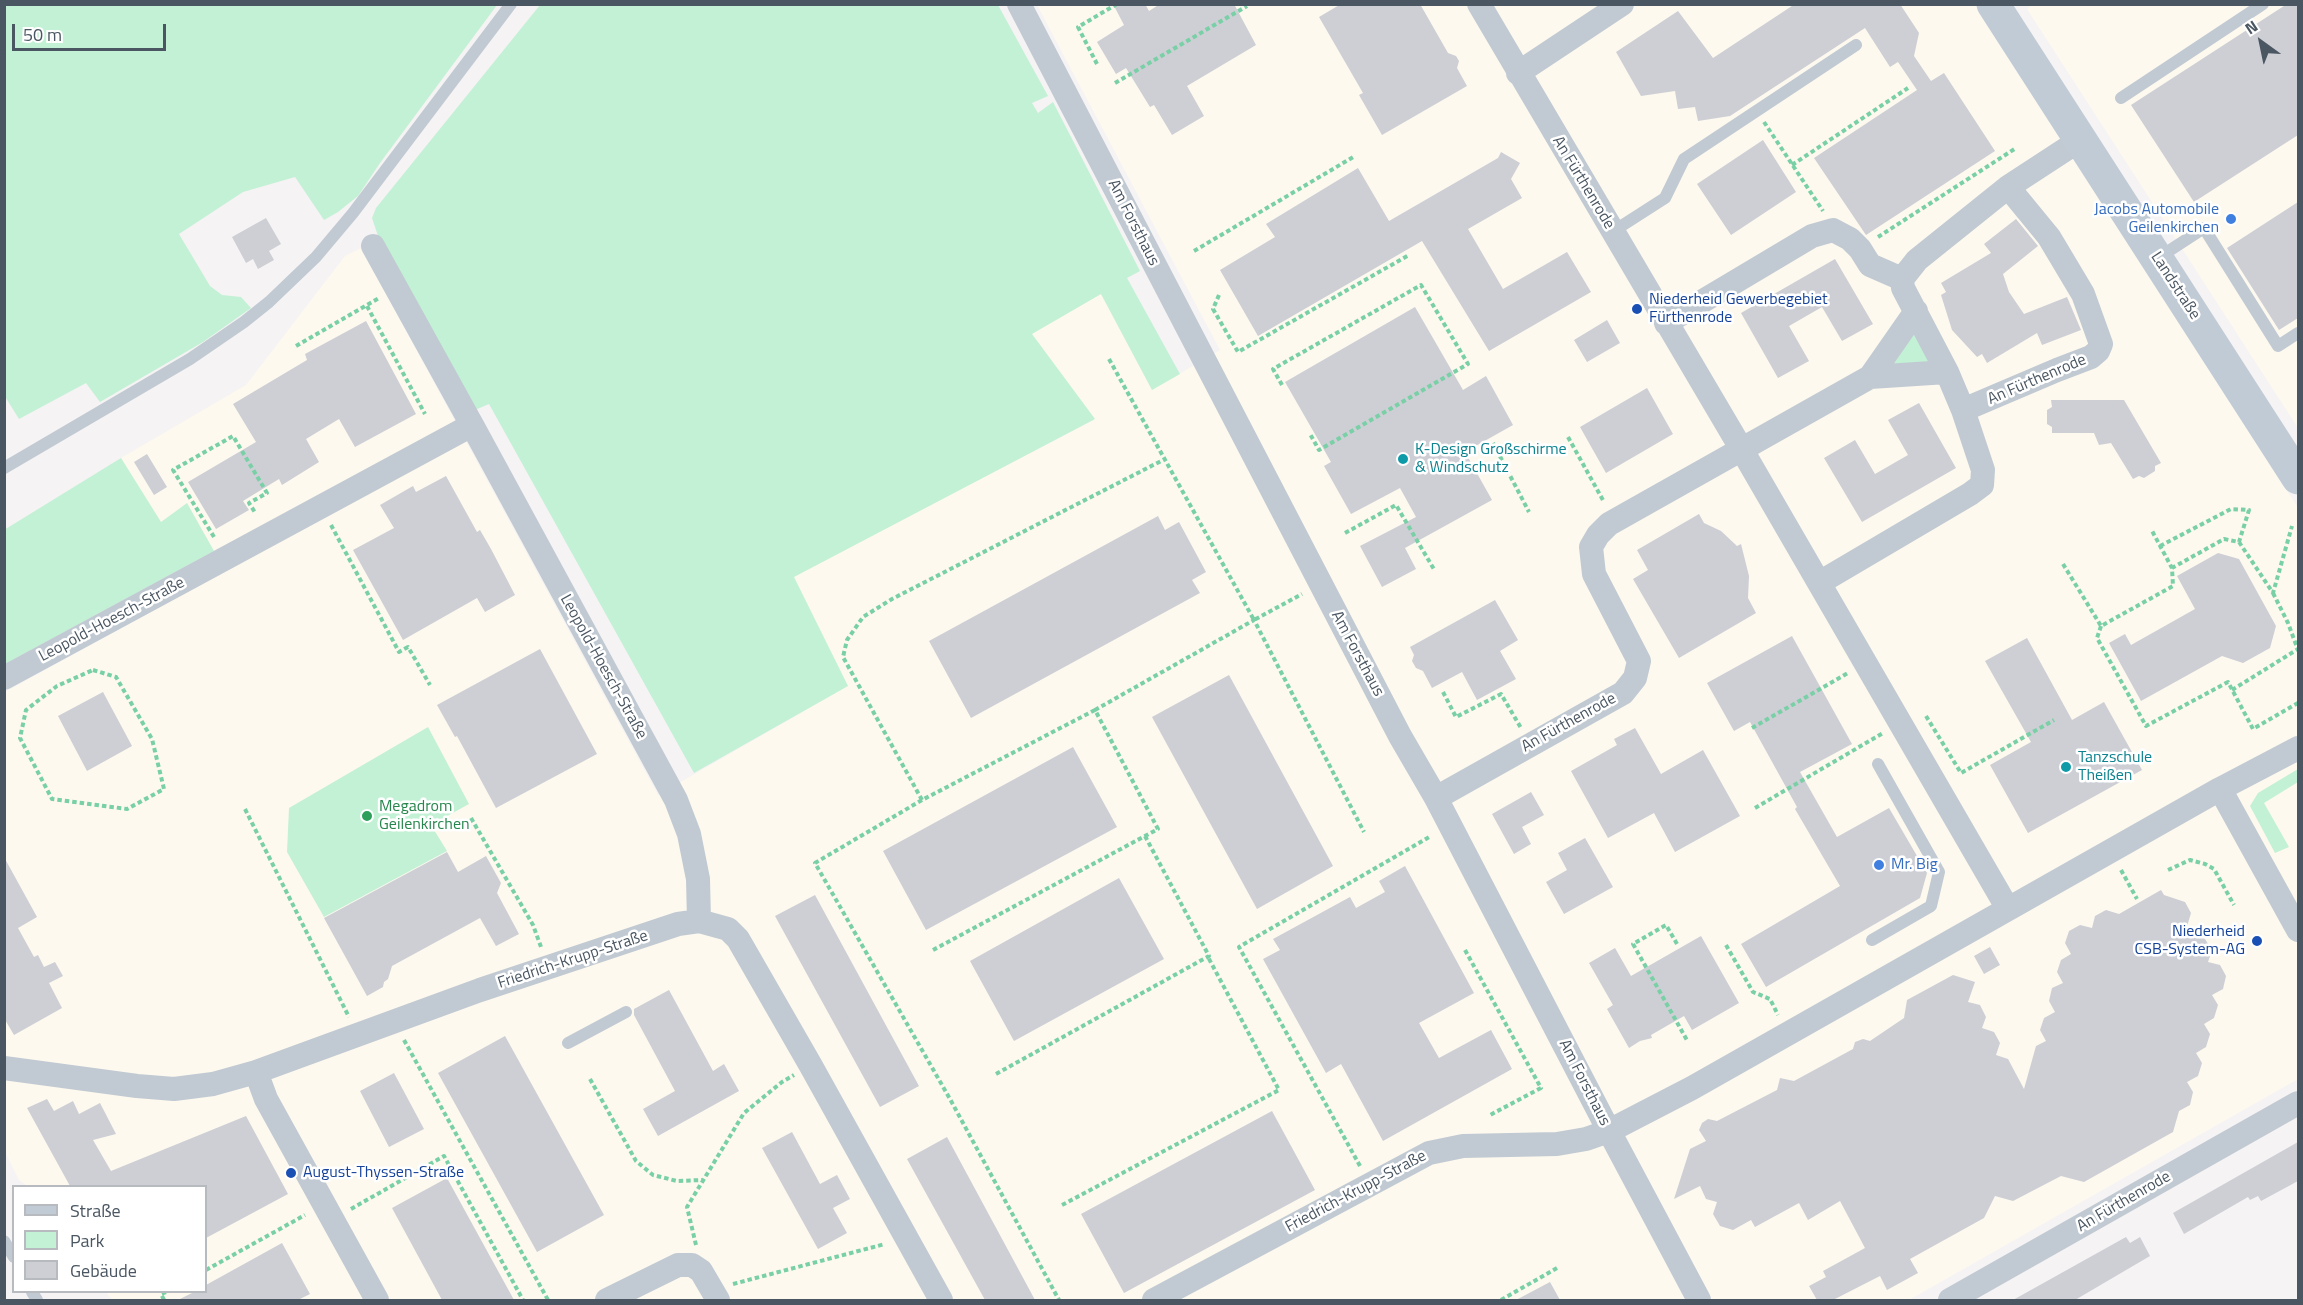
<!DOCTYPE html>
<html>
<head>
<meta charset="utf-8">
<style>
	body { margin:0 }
	#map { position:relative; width:2303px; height:1305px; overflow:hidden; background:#f5f3f3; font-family:"Titillium Web",sans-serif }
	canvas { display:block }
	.frame { position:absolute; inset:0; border:6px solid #4a5661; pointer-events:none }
	.legend { position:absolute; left:12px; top:1185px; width:195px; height:108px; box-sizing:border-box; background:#fff; border:2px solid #b7bbc0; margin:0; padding:8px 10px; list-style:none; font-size:18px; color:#4a5661 }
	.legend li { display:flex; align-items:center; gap:12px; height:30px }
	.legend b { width:30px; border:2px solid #b7bbc0 }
	.north { position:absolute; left:2231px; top:12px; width:60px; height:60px; -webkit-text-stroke:4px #fff; paint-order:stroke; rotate:327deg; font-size:16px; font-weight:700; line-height:24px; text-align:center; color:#4a5661 }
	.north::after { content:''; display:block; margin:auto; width:21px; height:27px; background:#4a5661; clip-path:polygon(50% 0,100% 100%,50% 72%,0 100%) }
	.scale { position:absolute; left:12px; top:24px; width:154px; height:27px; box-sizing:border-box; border:3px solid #4a5661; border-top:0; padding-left:8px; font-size:18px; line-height:21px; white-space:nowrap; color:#4a5661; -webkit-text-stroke:4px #fff; paint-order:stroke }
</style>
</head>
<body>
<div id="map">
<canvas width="2303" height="1305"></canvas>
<div class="frame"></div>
<ul class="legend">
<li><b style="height:8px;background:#c1cbd6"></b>Straße</li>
<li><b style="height:16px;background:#c3f1d5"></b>Park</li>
<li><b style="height:16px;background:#cdcfd5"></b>Gebäude</li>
</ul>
<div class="north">N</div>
<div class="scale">50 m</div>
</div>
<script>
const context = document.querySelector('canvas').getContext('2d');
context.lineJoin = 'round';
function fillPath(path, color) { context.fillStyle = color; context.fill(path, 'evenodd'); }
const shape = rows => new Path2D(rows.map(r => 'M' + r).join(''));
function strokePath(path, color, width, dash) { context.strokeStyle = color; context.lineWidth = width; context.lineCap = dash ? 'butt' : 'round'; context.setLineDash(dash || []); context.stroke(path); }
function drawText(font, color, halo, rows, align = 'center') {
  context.font = font + ' "Titillium Web",sans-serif'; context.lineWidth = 5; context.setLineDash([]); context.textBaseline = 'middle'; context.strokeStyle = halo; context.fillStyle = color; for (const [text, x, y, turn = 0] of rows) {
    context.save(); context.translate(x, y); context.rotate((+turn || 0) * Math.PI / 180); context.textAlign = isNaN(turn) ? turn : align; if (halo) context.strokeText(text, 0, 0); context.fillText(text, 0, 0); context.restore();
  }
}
fillPath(shape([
	[2033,4,2298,5,2298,428,2027,9],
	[1037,5,1977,5,2298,508,2298,1079,1909,1300,112,1300,106,1292,206,1292,206,1186,27,1186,19,1180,5,1152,5,692,225,571,187,504,161,522,121,458,246,385,345,256,361,248,658,795,848,686,793,577,1094,420,1031,334,1101,294,1152,390,1220,350]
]), '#fdf9ef');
fillPath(shape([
	[4,5,497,5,380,163,358,196,338,212,324,220,295,177,243,192,179,234,210,286,222,295,241,297,251,308,203,342,100,402,86,383,19,419,4,395],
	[540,5,998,5,1048,96,1032,103,1038,113,1053,102,1140,271,1127,278,1180,374,1152,390,1101,294,1032,334,1095,419,794,577,848,686,694,773,489,404,475,410,378,236,372,218,376,208],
	[1913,331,1931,363,1891,365],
	[121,458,161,522,187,503,214,551,5,664,4,530],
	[428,727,469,804,431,825,447,851,324,917,287,852,289,808],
	[2298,769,2298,782,2264,803,2289,847,2275,853,2250,806,2258,793]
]), '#c3f1d5');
fillPath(shape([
	[1113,4,1145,4,1149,11,1160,4,1234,4,1256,45,1187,86,1204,116,1172,135,1154,105,1150,107,1126,68,1116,74,1097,42,1124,25],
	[1341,4,1420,4,1448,53,1456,56,1459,61,1457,68,1467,86,1382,135,1359,95,1363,93,1319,17],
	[1795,4,1900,4,1919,33,1914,56,1931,81,1944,73,1995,151,1866,235,1814,158,1917,90,1898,62,1890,67,1865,28,1730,116,1698,121,1695,107,1678,109,1675,91,1641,96,1616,52,1678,11,1713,58],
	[2287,4,2298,4,2298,135,2194,202,2131,105],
	[1763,140,1796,192,1731,235,1697,184],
	[1501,152,1520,163,1511,179,1522,198,1468,229,1503,289,1567,252,1591,292,1489,351,1422,241,1258,336,1220,270,1275,237,1266,224,1358,168,1389,221,1498,158],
	[2298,202,2298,318,2279,330,2227,248],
	[266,218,281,244,269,251,274,260,258,269,253,259,246,263,232,237],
	[2016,219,2038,246,2003,274,2009,292,2024,314,2067,297,2081,330,2042,345,2037,333,1987,363,1982,354,1977,357,1952,330,1941,295,1946,292,1941,283,1991,253,1984,244],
	[1835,259,1873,324,1842,341,1822,307,1789,326,1809,361,1778,378,1741,313],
	[1415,307,1463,390,1486,376,1513,425,1465,452,1492,500,1405,548,1416,569,1382,587,1360,546,1416,517,1400,488,1351,514,1324,466,1331,462,1285,382],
	[1607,320,1620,343,1587,362,1574,340],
	[366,321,416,414,355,447,339,419,306,439,319,462,282,485,279,479,243,501,249,510,216,529,188,482,256,442,233,404,307,360,305,354],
	[1647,388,1673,434,1606,473,1580,427],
	[2051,400,2124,400,2161,463,2155,466,2155,471,2144,478,2139,476,2133,479,2111,443,2099,445,2094,433,2052,433,2052,427,2047,424,2047,410,2052,407],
	[1919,403,1956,468,1862,522,1824,458,1855,440,1875,474,1908,455,1888,420],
	[147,454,167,487,154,495,134,462],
	[446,476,477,532,480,530,491,549,515,595,485,612,477,598,403,640,353,550,394,528,380,505,413,486,416,492],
	[1699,514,1704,523,1721,531,1737,546,1741,544,1749,576,1748,598,1756,613,1679,658,1633,579,1648,570,1637,550],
	[1158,516,1165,530,1179,522,1206,572,1192,580,1200,593,971,718,929,641],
	[2218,553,2239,559,2276,626,2270,648,2243,663,2222,656,2141,701,2109,643,2125,634,2131,645,2195,609,2177,576],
	[1495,600,1518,640,1500,651,1516,679,1477,700,1462,672,1432,688,1423,671,1416,668,1412,661,1414,655,1410,647],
	[1792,636,1852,744,1800,772,1837,837,1889,808,1927,873,1920,898,1766,987,1741,944,1840,886,1795,809,1797,807,1750,722,1734,731,1707,683],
	[2027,638,2072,720,2104,702,2142,770,2028,833,1990,765,2031,742,1985,661],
	[540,649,597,754,496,808,457,736,455,737,437,705],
	[1229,675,1333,866,1257,909,1152,717],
	[103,692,132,746,87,771,58,716],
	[1635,728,1661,774,1703,750,1740,816,1675,852,1654,813,1608,838,1571,771,1617,745,1614,739],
	[1073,747,1117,827,926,930,883,851],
	[1531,792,1544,815,1522,827,1531,844,1514,854,1492,814],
	[1585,838,1613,887,1564,914,1546,882,1567,870,1558,853],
	[447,852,458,872,486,856,501,883,497,893,519,934,496,946,480,918,392,966,388,979,384,982,383,987,367,996,324,918],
	[4,857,37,917,18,928,34,957,38,955,44,967,55,962,63,976,49,983,62,1008,14,1035,4,1018],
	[1405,866,1474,993,1419,1023,1439,1058,1491,1030,1512,1069,1383,1141,1341,1064,1326,1073,1263,959,1280,950,1273,939,1350,897,1356,908,1385,892,1379,881],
	[1119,878,1164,959,1014,1041,970,961],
	[2161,890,2164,895,2185,902,2191,913,2185,933,2205,939,2212,950,2208,962,2220,965,2226,976,2223,989,2212,995,2218,1005,2214,1018,2204,1024,2210,1034,2206,1047,2196,1053,2202,1063,2198,1076,2187,1082,2193,1092,2190,1105,2179,1111,2173,1132,2084,1182,2061,1176,2013,1201,1995,1196,1984,1218,1910,1259,1918,1273,1887,1290,1880,1276,1833,1300,1817,1300,1809,1286,1826,1277,1823,1271,1865,1248,1840,1201,1808,1220,1799,1203,1755,1227,1751,1220,1733,1230,1720,1226,1713,1214,1717,1202,1706,1199,1700,1186,1674,1199,1690,1149,1706,1141,1699,1130,1702,1123,1708,1119,1717,1121,1777,1090,1780,1078,1794,1081,1853,1049,1855,1042,1863,1039,1870,1041,1904,1018,1907,1000,1953,975,1975,982,1968,1002,1980,1005,1986,1017,1982,1028,1994,1032,2000,1043,1996,1055,2008,1059,2024,1089,2036,1046,2046,1041,2040,1030,2044,1018,2055,1012,2049,1001,2052,988,2063,983,2057,972,2061,960,2071,954,2065,943,2069,931,2080,925,2092,928,2095,916,2106,910,2119,914],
	[815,895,919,1086,880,1107,775,916],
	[1701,936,1739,1003,1692,1030,1684,1016,1651,1035,1652,1038,1640,1041,1629,1048,1607,1009,1613,1005,1589,963,1615,948,1631,976],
	[1990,947,2000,965,1984,974,1974,956],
	[669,990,713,1071,724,1064,739,1091,658,1136,643,1109,675,1091,634,1015,634,1009],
	[505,1036,604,1215,537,1252,438,1073],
	[394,1073,424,1129,389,1147,360,1091],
	[47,1099,54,1111,73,1101,79,1114,100,1103,116,1134,93,1140,111,1171,246,1116,288,1194,206,1238,206,1186,70,1186,27,1108],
	[1272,1111,1315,1190,1124,1293,1081,1214],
	[792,1132,820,1184,837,1175,850,1199,833,1208,847,1233,818,1249,762,1148],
	[947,1137,1035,1300,985,1300,907,1159],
	[2298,1142,2298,1181,2261,1201,2258,1196,2250,1200,2248,1197,2184,1234,2173,1213],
	[447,1178,514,1300,442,1300,392,1208],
	[2126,1237,2130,1243,2140,1237,2150,1256,2075,1300,2013,1300],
	[282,1243,310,1294,298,1300,178,1300,194,1292,206,1292,206,1285],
	[1550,1282,1560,1300,1516,1300]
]), '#cdcfd5');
strokePath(shape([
	[1097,64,1078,27,1117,4],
	[1115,83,1247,6],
	[1764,122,1823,211],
	[1792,165,1908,88],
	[1878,237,2016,148],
	[1194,251,1355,156],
	[1219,295,1213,309,1238,352,1409,255],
	[367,306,425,414],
	[296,346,379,298],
	[1109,359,1254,620,1302,594],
	[1282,385,1273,369,1421,285,1468,364,1319,450,1310,434],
	[1568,437,1604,502],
	[1493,443,1529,512],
	[331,525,399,652,408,647,430,685],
	[1345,533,1396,505,1435,571],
	[214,537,173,470,233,436,267,493,249,503,256,514],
	[2239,542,2273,593,2292,526],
	[2160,546,2231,509,2249,510,2239,542,2224,539,2172,568],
	[2063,564,2101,626,2173,586,2172,568,2151,529],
	[2273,593,2288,623,2298,650],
	[2101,626,2097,638,2146,726,2228,682,2253,729,2298,703],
	[93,670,116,677,152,739,164,789,127,809,52,799,20,738,26,710,57,686,93,670],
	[2232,690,2298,649],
	[1443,692,1456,717,1501,694,1521,728],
	[1095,710,922,800,843,657,847,640,863,617,892,599,1165,459],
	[1926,716,1961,773,2054,720],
	[1752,728,1848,673],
	[922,800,815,863,950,1099,1059,1300],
	[1755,808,1883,733],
	[245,809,349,1017],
	[471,818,533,925,541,947],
	[2121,870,2137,899],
	[2168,870,2190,860,2205,864,2214,869,2234,905],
	[1677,944,1666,925,1633,944,1688,1042],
	[1726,945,1753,992,1770,999,1778,1015],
	[933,950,1158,829,1095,710,1254,620,1364,832],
	[1465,950,1541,1088,1490,1115],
	[404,1040,548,1300],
	[996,1074,1209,956,1145,836],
	[590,1079,636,1161,653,1175,677,1181,702,1180],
	[1360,1166,1239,947,1431,836],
	[1062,1205,1279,1090,1208,957],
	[351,1209,444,1156,523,1300],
	[696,1245,687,1207,744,1113,782,1082,794,1075],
	[206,1270,305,1215],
	[733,1284,885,1244],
	[164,1300,161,1294,166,1292],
	[1501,1300,1557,1268]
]), '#7ad0a6', 4, [4.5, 3]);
strokePath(shape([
	[2121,98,2263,4],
	[1612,232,1665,198,1684,159,1856,45],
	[2158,258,2204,228,2278,346,2298,333],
	[4,468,190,359,244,322,269,302,316,257,353,213,511,4],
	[1872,940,1931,906,1939,872,1878,764],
	[568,1043,626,1012],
	[4,1241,14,1257],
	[32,1292,37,1300]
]), '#c1cad2', 12);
strokePath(shape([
	[1019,4,1400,736,1436,798,1609,1131,1699,1300],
	[1479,4,1742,450,2008,909],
	[1518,73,1622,4],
	[373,246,472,425],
	[1902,279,1917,260,2008,187,2080,140],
	[1666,323,1812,236,1833,230,1850,239,1860,249,1870,265,1902,279,1903,288,1947,372,1963,410,1983,470,1982,485,1970,494,1819,583],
	[1870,377,1947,372],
	[1963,410,2057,370,2091,357,2098,351,2101,344,2083,294,2049,237,2008,187],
	[4,678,472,425,676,800,689,834,698,879,699,921],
	[2220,789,2298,930],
	[1436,798,1623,693,1635,678,1639,661,1594,574,1591,547,1598,535,1609,524,1870,377,1916,311],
	[4,1068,137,1086,174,1089,213,1084,256,1072,480,990,678,924,699,921,728,929,738,939,811,1066,941,1300],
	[256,1072,266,1099,377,1300],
	[607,1300,678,1265,692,1265,701,1271,718,1300],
	[1154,1300,1429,1153,1463,1146,1557,1144,1586,1139,1609,1131,1692,1088,2220,789,2298,748],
	[1950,1300,2298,1103]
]), '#c1cad2', 24);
strokePath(shape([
	[1993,4,2298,478]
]), '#c1cbd6', 33);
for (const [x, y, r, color] of [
	[2231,219,6,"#3f7fe0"],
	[1637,309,6,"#1a4fb4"],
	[1403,459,6,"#0f9aa8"],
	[2066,767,6,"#0f9aa8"],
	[367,816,6,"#2e9e5b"],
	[1879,865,6,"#3f7fe0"],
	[2257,941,6,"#1a4fb4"],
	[291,1173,6,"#1a4fb4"]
]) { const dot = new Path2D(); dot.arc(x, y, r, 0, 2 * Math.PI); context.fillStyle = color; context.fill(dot); strokePath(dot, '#fff', 2); }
drawText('16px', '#4a5661', '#fff', [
	["An Fürthenrode",1583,183,59],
	["Am Forsthaus",1133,223,63],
	["Landstraße",2175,286,57],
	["An Fürthenrode",2037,380,-23],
	["Leopold-Hoesch-Straße",112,620,-28],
	["Am Forsthaus",1357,654,62],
	["Leopold-Hoesch-Straße",603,667,61],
	["An Fürthenrode",1569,723,-29],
	["Friedrich-Krupp-Straße",573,960,-18],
	["Am Forsthaus",1584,1083,63],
	["Friedrich-Krupp-Straße",1356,1192,-28],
	["An Fürthenrode",2124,1202,-30]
]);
drawText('16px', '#366cbe', '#fff', [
	["Jacobs Automobile",2219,210],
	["Geilenkirchen",2219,228],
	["Mr. Big",1891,865,"left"]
], 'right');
drawText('16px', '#164399', '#fff', [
	["Niederheid Gewerbegebiet",1649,300],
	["Fürthenrode",1649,318],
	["Niederheid",2245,932,"right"],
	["CSB-System-AG",2245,950,"right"],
	["August-Thyssen-Straße",303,1173]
], 'left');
drawText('16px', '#0d838f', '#fff', [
	["K-Design Großschirme",1415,450],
	["& Windschutz",1415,468],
	["Tanzschule",2078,758],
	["Theißen",2078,776]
], 'left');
drawText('16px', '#27864d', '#fff', [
	["Megadrom",379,807],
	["Geilenkirchen",379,825]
], 'left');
</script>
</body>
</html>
